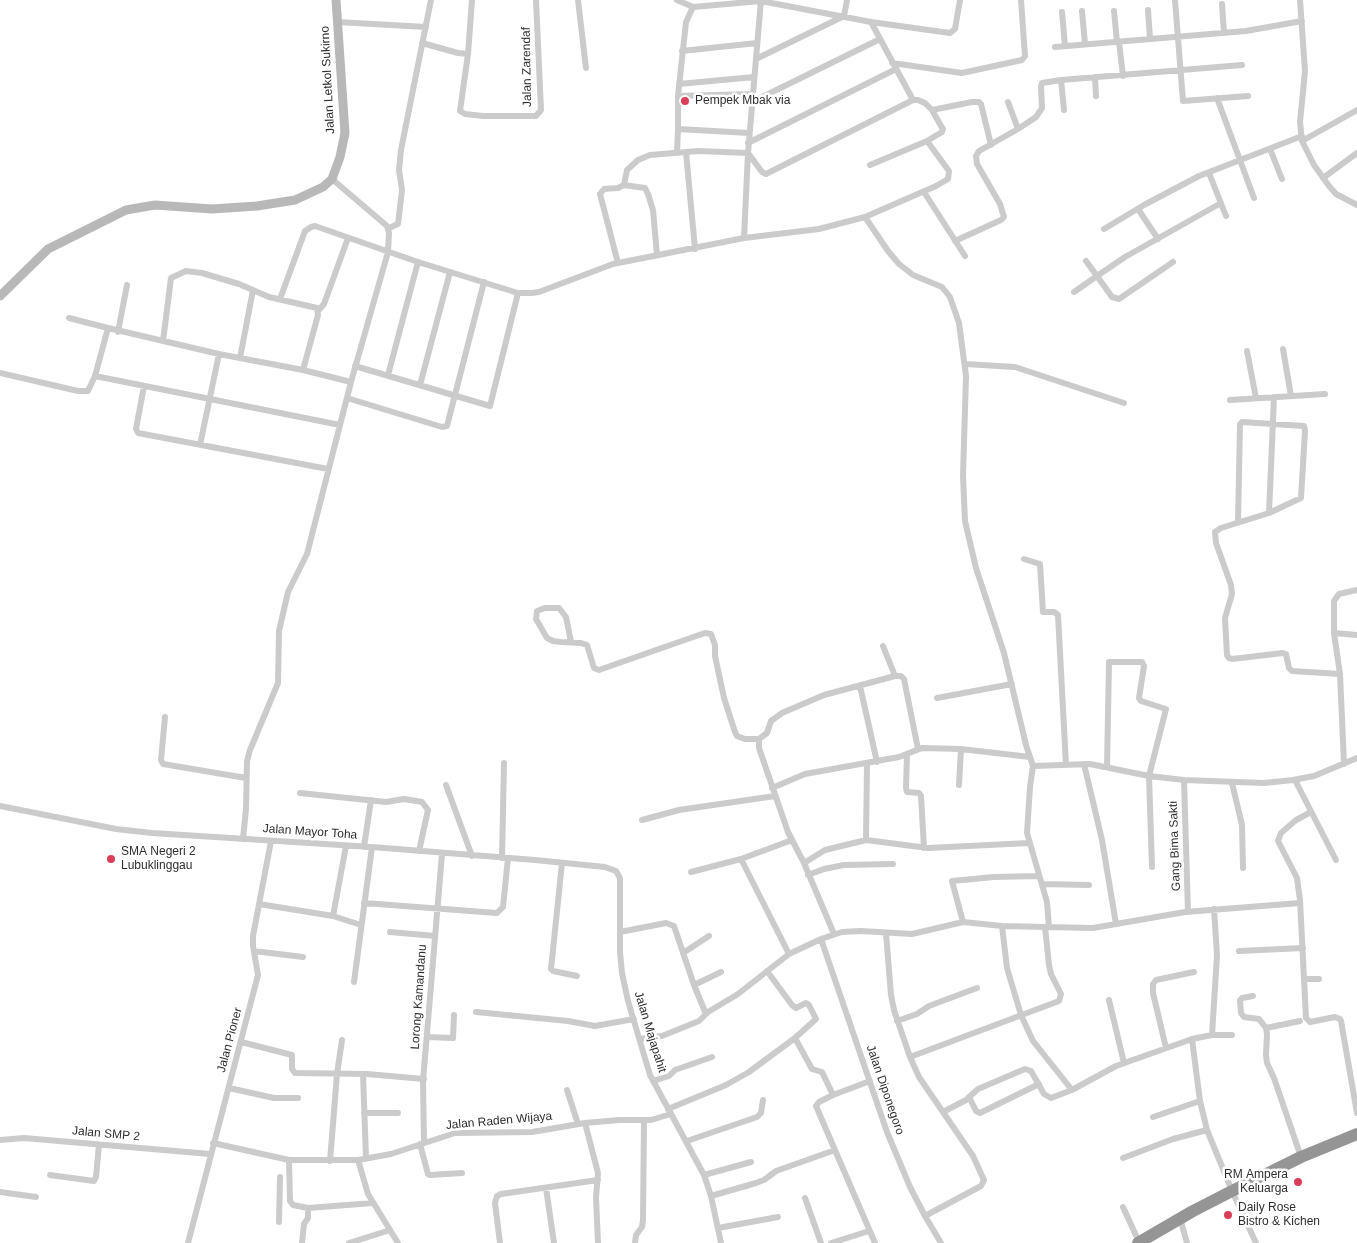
<!DOCTYPE html>
<html>
<head>
<meta charset="utf-8">
<style>
	body { margin:0 }
	canvas { display:block; background:#fff }
</style>
</head>
<body>
<canvas width="1357" height="1243"></canvas>
<script>
const context = document.querySelector('canvas').getContext('2d');
context.lineJoin = 'round';
const shape = rows => new Path2D(rows.map(r => 'M' + r).join(''));
function strokePath(path, color, width, dash) { context.strokeStyle = color; context.lineWidth = width; context.lineCap = dash ? 'butt' : 'round'; context.setLineDash(dash || []); context.stroke(path); }
function drawText(font, color, halo, rows, align = 'center') {
  context.font = font + ' Helvetica,sans-serif'; context.lineWidth = 5; context.setLineDash([]); context.textBaseline = 'middle'; context.strokeStyle = halo; context.fillStyle = color; for (const [text, x, y, turn = 0] of rows) {
    context.save(); context.translate(x, y); context.rotate((+turn || 0) * Math.PI / 180); context.textAlign = isNaN(turn) ? turn : align; if (halo) context.strokeText(text, 0, 0); context.fillText(text, 0, 0); context.restore();
  }
}
strokePath(shape([
	[578,0,586,68],
	[677,0,693,7,761,1,871,22,950,33,955,29,960,0],
	[761,0,748,153,762,172,766,174,913,100,918,100,925,103,932,110,941,126,943,129,942,132,927,141,870,165],
	[1175,0,1183,101,1248,96],
	[1300,0,1305,71,1300,122,1302,141,1314,165,1329,186,1336,194,1357,205],
	[1222,4,1224,33],
	[693,7,686,22,678,96,678,129,749,133],
	[1148,10,1150,39],
	[1082,11,1085,44],
	[1114,11,1117,42],
	[1062,12,1065,46],
	[337,22,426,27],
	[871,22,913,100],
	[1119,42,1123,76],
	[422,43,458,53,468,54,472,0],
	[1055,47,1246,31,1302,21],
	[682,51,757,43],
	[468,54,460,111,465,114,483,116,536,116,541,110,536,0],
	[756,59,844,16,847,0],
	[892,63,962,73,1022,60,1025,56,1021,0],
	[1095,77,1096,96],
	[1061,80,1064,110],
	[679,84,754,77],
	[678,96,752,94],
	[1217,98,1254,198],
	[752,102,880,39],
	[1008,102,1018,129],
	[932,110,972,102,979,102,981,104,991,145],
	[1302,141,1357,110],
	[748,143,896,69],
	[1270,149,1282,179],
	[677,152,678,129],
	[686,152,695,249],
	[1209,173,1226,216],
	[1323,178,1357,153],
	[624,185,627,170,638,160,650,155,698,151,748,153,744,238],
	[924,192,965,256],
	[1138,209,1158,239],
	[865,217,936,186,948,179,949,171,927,141],
	[389,228,398,224,402,190,399,170,401,150,431,0],
	[1104,229,1144,205,1199,176,1302,136],
	[955,241,1001,220,1004,217,1000,204,977,164,976,156,979,151,1018,129,1036,117,1042,108,1041,86,1042,83,1061,80,1242,65],
	[1173,262,1119,299,1112,297,1097,276,1125,257,1221,203],
	[618,263,600,194,604,189,618,188,624,185,645,188,648,194,653,210,657,255],
	[1074,292,1097,276,1086,261],
	[280,299,305,231,311,227,315,226,418,262,518,293,532,293,539,292,613,264,744,238,819,229,865,217,888,251,899,264,913,275,942,287,950,297,959,323,966,376,963,476,965,521,976,568,1004,653,1026,745,1033,766,1030,787,1027,833,1047,902,1049,927],
	[318,311,324,304,348,238],
	[69,318,108,328],
	[118,332,127,285],
	[163,341,171,278,186,271,202,273,239,284,269,297,317,308,318,315,303,370],
	[1283,349,1291,396],
	[1247,351,1256,398],
	[240,358,253,290],
	[965,364,1015,367,1124,403],
	[355,366,490,406,518,293],
	[0,373,78,391,88,391,95,376,108,328,219,354,303,370,351,382],
	[388,375,418,262],
	[95,376,340,425],
	[420,385,450,272],
	[144,386,136,429,138,433,328,469],
	[347,398,442,427,447,426,484,282],
	[1230,400,1325,394],
	[200,445,219,354],
	[1269,513,1274,397],
	[1238,522,1240,424,1242,422,1304,426,1305,431,1301,498,1269,513,1221,528,1215,532,1216,543,1231,585,1232,594,1225,618,1227,655,1229,658,1232,659,1283,653,1286,654,1289,668,1292,671,1340,674,1344,764],
	[1024,559,1040,564,1043,612,1054,612,1058,615,1066,765],
	[1334,633,1334,601,1339,594,1357,590],
	[571,642,566,617,559,608,545,608,537,611,536,619,547,638,553,641,561,642,581,643,587,645,594,668,599,670,699,635,705,633,711,634,715,645,715,656,724,698,735,732,737,736,745,739,759,739,767,733,771,721,782,713,824,695,895,676,901,676,904,679,918,749],
	[883,646,895,676],
	[1340,674,1334,633,1357,635],
	[860,686,877,762],
	[937,698,1012,684],
	[165,717,161,760,163,764,246,778],
	[759,739,759,748,788,832,804,863,834,934],
	[907,754,906,788,907,792,919,793,921,796,924,848],
	[1084,764,1102,840,1116,924],
	[1033,766,1090,764,1149,776,1184,780,1264,783,1293,780,1314,776,1357,758],
	[1107,767,1109,662,1142,662,1144,666,1139,698,1141,701,1166,709,1149,776,1152,867],
	[1184,780,1188,912],
	[1295,780,1336,860],
	[1232,783,1242,825,1243,868],
	[446,785,472,856],
	[959,785,961,749],
	[772,788,805,774,899,757,922,748,961,749,1030,757],
	[300,793,386,802,404,799,422,802,428,810,419,851],
	[0,806,116,829,152,833,372,847,535,860,605,867,616,871,620,878,620,952,622,973,628,1001,650,1075,704,1175,711,1196,721,1243],
	[1311,812,1296,820,1281,833,1278,841,1297,878,1300,900,1306,1018,1310,1022,1335,1017,1340,1019,1341,1021,1357,1113],
	[642,820,679,810,775,796],
	[243,839,246,809,247,761,250,750,278,683,279,631,288,592,307,554,351,382,388,252,389,233,387,226,332,179],
	[866,840,867,764],
	[364,847,371,800],
	[502,858,504,763],
	[562,863,551,969,553,971,577,976],
	[804,863,825,850,866,840,928,848,1029,843],
	[691,872,741,859],
	[808,875,824,869,844,865,893,864],
	[1042,884,1089,885],
	[364,903,497,913,503,907,508,858],
	[259,904,333,916,361,925],
	[333,916,346,846],
	[963,922,952,881,994,877,1039,876],
	[1002,926,1007,968,1021,1015,1033,1041,1072,1090],
	[390,932,435,936],
	[620,932,666,923,674,926,694,985,706,1014],
	[886,933,891,995,894,1010,910,1057,919,1077,973,1156,984,1180,981,1186,925,1216],
	[821,939,887,1132,910,1187,925,1216,941,1243],
	[254,951,303,957],
	[1239,951,1303,948],
	[683,953,709,936],
	[789,954,741,859,792,840],
	[1304,979,1319,979],
	[354,982,372,847],
	[694,985,721,972],
	[1253,996,1242,998,1240,1000,1241,1013,1244,1017,1259,1019,1266,1028,1267,1034,1266,1055,1267,1063,1274,1078,1301,1157],
	[1109,1000,1124,1063],
	[476,1012,568,1021,595,1026,634,1019],
	[897,1021,917,1014,929,1006,977,988],
	[1266,1028,1300,1021],
	[1212,1035,1217,955,1214,909],
	[427,1037,453,1038,454,1015],
	[795,1038,812,1069,822,1072,833,1095],
	[640,1039,662,1036,699,1021,708,1012,738,994,789,954,821,939,842,932,861,931,912,934,963,922,1002,926,1093,928,1185,912,1300,903],
	[1192,1039,1200,1101,1207,1130,1232,1191,1256,1243],
	[241,1042,292,1055,292,1069,295,1073,367,1074,424,1079],
	[1166,1048,1153,993,1153,984,1156,980,1194,972],
	[910,1057,1059,1001,1061,994,1051,974,1049,965,1045,927],
	[363,1074,366,1158],
	[653,1081,669,1076,675,1070,712,1057],
	[870,1081,833,1095,819,1102,816,1106,875,1243],
	[229,1088,274,1098,298,1098],
	[567,1090,578,1124],
	[969,1097,976,1111,980,1113,1039,1084],
	[668,1109,726,1085,749,1072,795,1038,816,1019,809,1005,806,1003,796,1008,792,1005,767,971],
	[943,1112,966,1100,978,1089,1025,1069,1031,1071,1044,1094,1051,1098,1072,1090,1116,1066,1192,1039,1212,1035,1232,1035],
	[364,1113,398,1113],
	[1153,1117,1200,1101],
	[585,1123,598,1173,596,1198,598,1243],
	[0,1140,24,1138,210,1154],
	[687,1141,757,1117,761,1113,763,1100],
	[213,1143,289,1160,358,1160,391,1154,455,1133,532,1132,585,1123,619,1120,651,1120,671,1114],
	[424,1143,423,1081,442,854],
	[420,1144,428,1174,430,1175,462,1173],
	[1123,1158,1173,1139,1207,1130],
	[289,1160,290,1201,293,1205,308,1208,373,1203],
	[358,1160,368,1194,398,1243],
	[330,1161,337,1074,342,1040],
	[50,1175,94,1181,96,1177,99,1145],
	[704,1175,751,1162],
	[546,1188,554,1243],
	[0,1192,36,1197],
	[711,1196,756,1183,764,1180,776,1171,835,1150],
	[805,1198,821,1243],
	[1123,1207,1139,1242],
	[1180,1218,1187,1243],
	[279,1222,280,1177],
	[718,1228,778,1217],
	[188,1243,258,975,253,946,253,936,271,841],
	[302,1243,304,1224,308,1218,308,1208],
	[349,1243,390,1230],
	[500,1243,495,1203,497,1196,501,1194,598,1180],
	[635,1243,636,1235,642,1227,643,1220,644,1121],
	[831,1243,869,1231]
]), '#cbcbcb', 6);
strokePath(shape([
	[0,296,48,249,126,210,155,205,212,209,257,206,295,200,323,187,332,179,340,157,345,133,336,0]
]), '#b8b8b8', 9);
strokePath(shape([
	[1138,1243,1193,1211,1232,1191,1301,1157,1357,1134]
]), '#959595', 12);
for (const [x, y, r, color] of [
	[685,101,5,"#d93d58"],
	[111,859,5,"#d93d58"],
	[1298,1182,5,"#d93d58"],
	[1228,1215,5,"#d93d58"]
]) { const dot = new Path2D(); dot.arc(x, y, r, 0, 2 * Math.PI); context.fillStyle = color; context.fill(dot); strokePath(dot, '#fff', 2); }
drawText('12px', '#2e2e2e', '#fff', [
	["Jalan Zarendaf",527,67,-91],
	["Jalan Letkol Sukirno",328,80,-93],
	["Jalan Mayor Toha",310,832,4],
	["Gang Bima Sakti",1175,846,-92],
	["Lorong Kamandanu",419,997,-86],
	["Jalan Majapahit",650,1032,73],
	["Jalan Pioner",230,1040,-75],
	["Jalan Diponegoro",885,1090,71],
	["Jalan Raden Wijaya",499,1121,-5],
	["Jalan SMP 2",106,1134,5]
]);
drawText('12px', '#2e2e2e', '#fff', [
	["Pempek Mbak via",695,101],
	["SMA Negeri 2",121,852],
	["Lubuklinggau",121,866],
	["RM Ampera",1288,1175,"right"],
	["Keluarga",1288,1189,"right"],
	["Daily Rose",1238,1208],
	["Bistro & Kichen",1238,1222]
], 'left');
</script>
</body>
</html>
